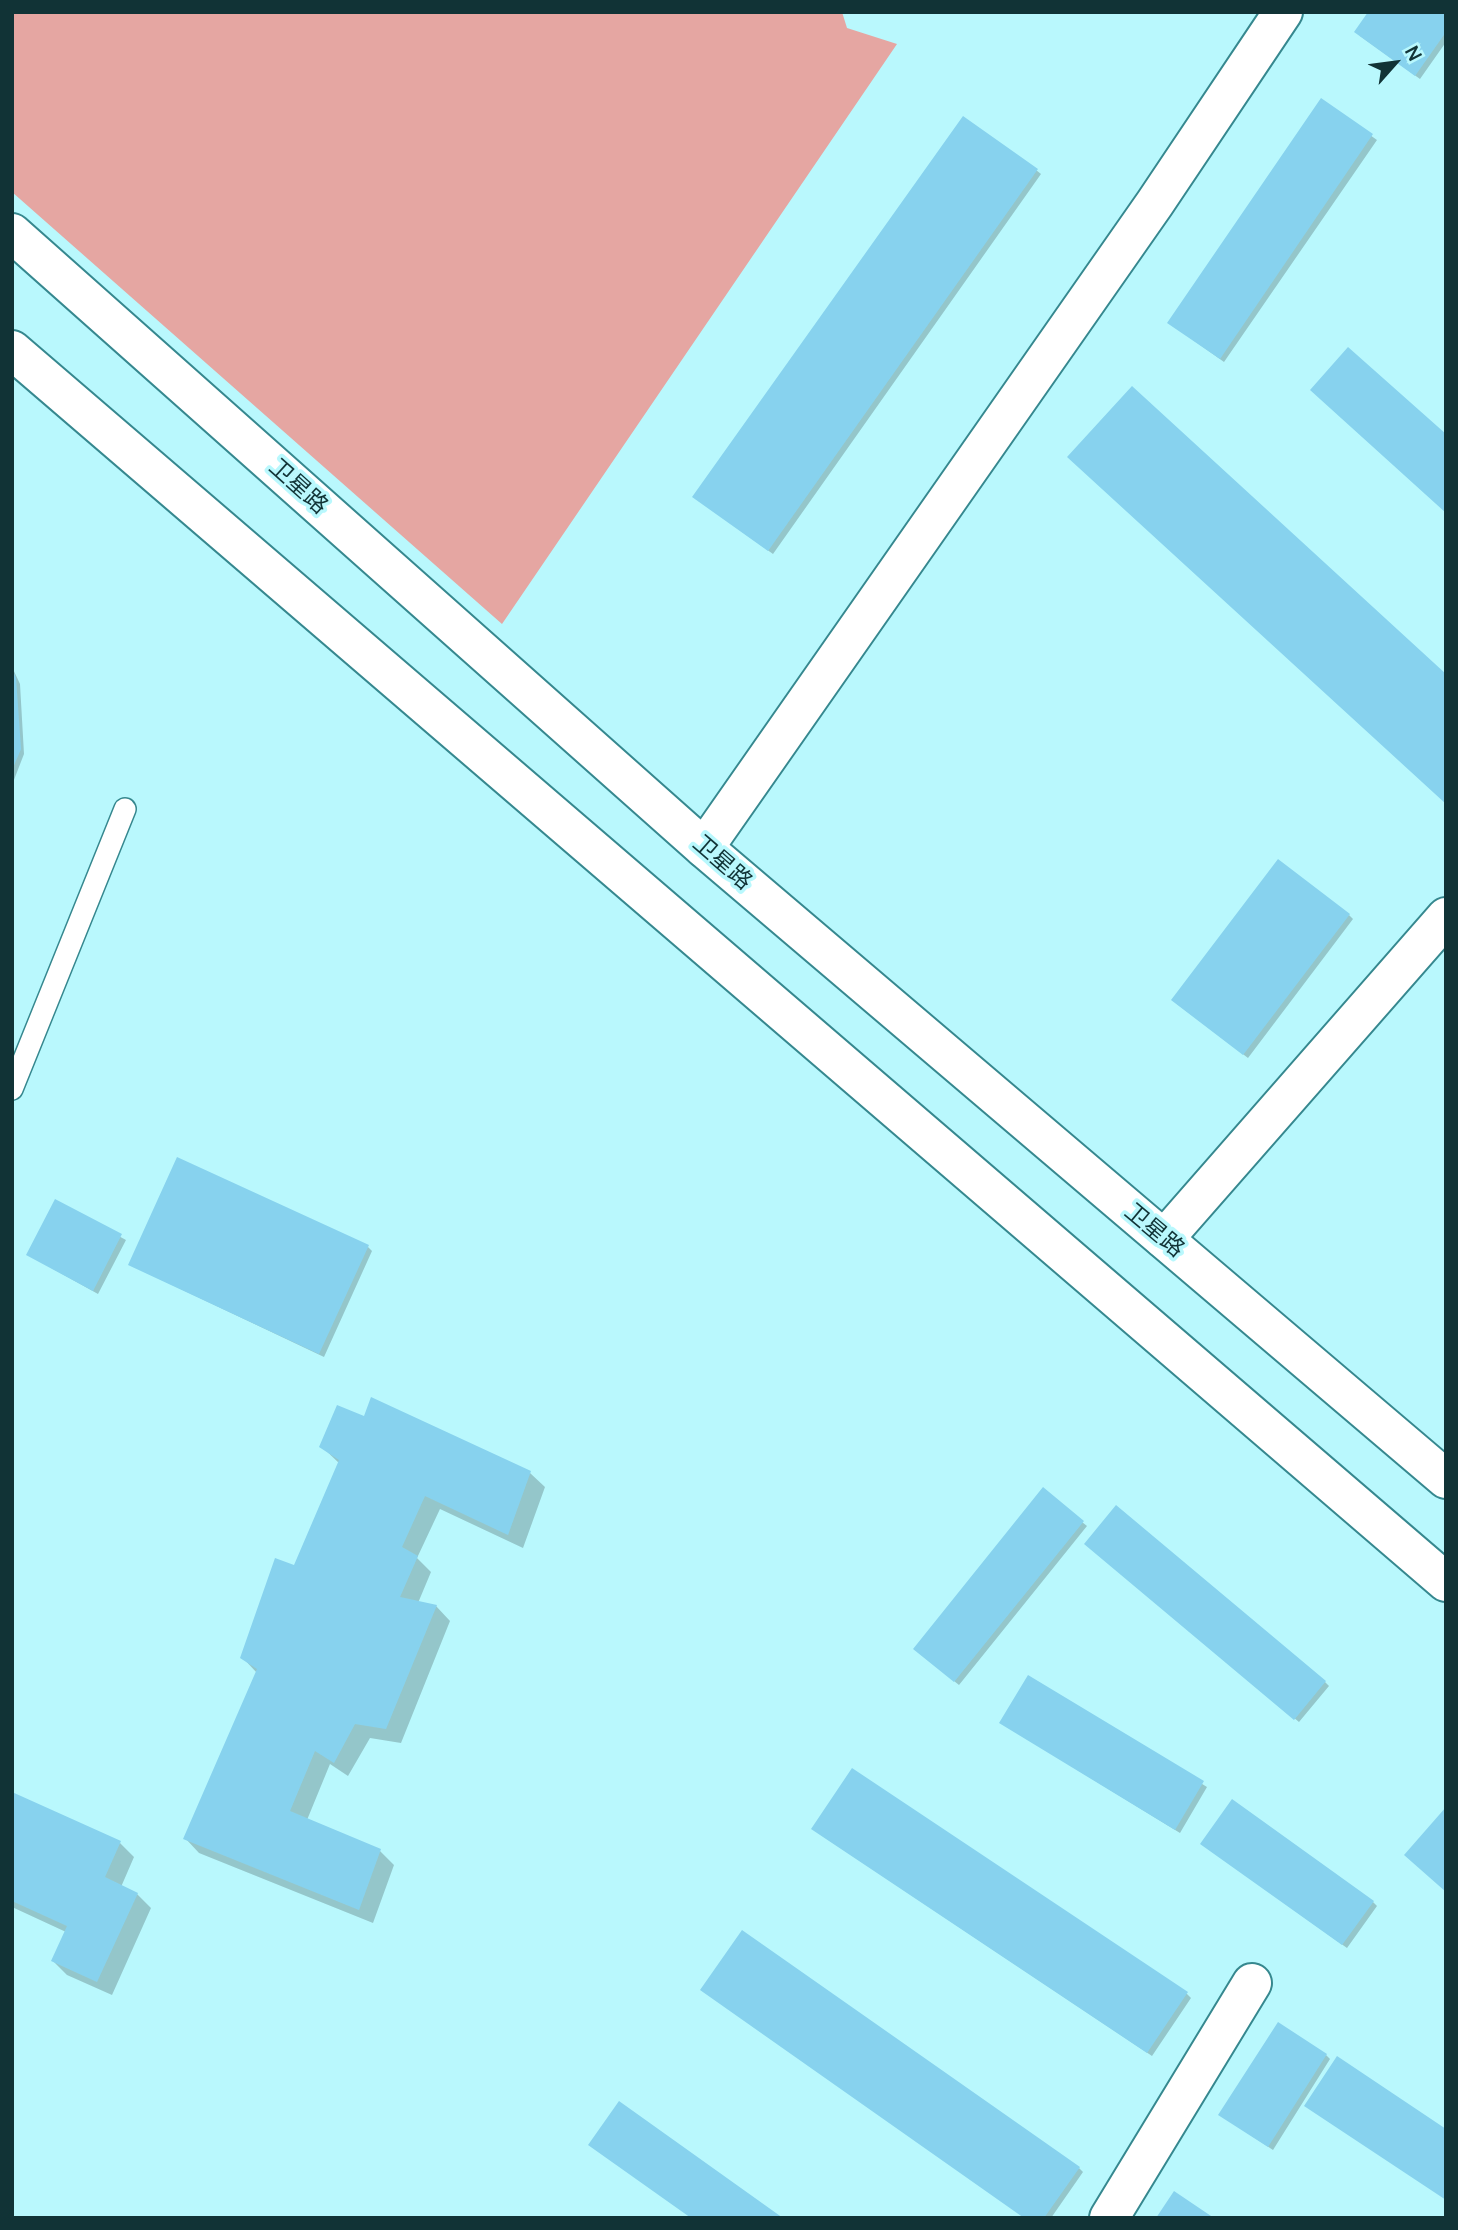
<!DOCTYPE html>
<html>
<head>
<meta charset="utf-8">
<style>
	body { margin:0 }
	#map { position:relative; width:1458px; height:2230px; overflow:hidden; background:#b9f8fd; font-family:Manrope,sans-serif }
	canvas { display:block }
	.frame { position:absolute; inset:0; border:14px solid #113336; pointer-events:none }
	.north { position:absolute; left:1360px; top:28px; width:70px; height:70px; -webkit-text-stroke:5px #b9f8fd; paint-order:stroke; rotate:62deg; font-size:19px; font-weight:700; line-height:28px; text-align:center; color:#113336 }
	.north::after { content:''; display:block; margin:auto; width:24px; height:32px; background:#113336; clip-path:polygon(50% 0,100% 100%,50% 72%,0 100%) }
</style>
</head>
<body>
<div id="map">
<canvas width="1458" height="2230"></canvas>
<div class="frame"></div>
<div class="north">N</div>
</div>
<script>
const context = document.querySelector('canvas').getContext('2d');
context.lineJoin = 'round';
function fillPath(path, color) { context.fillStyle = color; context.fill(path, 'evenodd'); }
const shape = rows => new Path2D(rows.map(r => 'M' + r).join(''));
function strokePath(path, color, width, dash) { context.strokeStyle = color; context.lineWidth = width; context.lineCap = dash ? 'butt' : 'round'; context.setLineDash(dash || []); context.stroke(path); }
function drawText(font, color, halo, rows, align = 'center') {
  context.font = font + ' Manrope,"Noto Sans SC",sans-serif'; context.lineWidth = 7; context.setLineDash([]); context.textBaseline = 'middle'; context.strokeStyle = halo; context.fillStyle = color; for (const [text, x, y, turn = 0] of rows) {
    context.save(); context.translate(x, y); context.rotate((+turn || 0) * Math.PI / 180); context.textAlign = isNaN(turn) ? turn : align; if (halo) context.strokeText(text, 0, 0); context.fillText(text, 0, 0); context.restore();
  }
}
fillPath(shape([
	[12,12,842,12,847,28,897,44,502,624,12,192]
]), '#e5a6a2');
fillPath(shape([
	[1446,12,1446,42,1420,79,1360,36],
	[1322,101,1377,140,1224,362,1169,323],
	[1036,170,1041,174,773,554,699,501],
	[12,667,20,684,24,754,12,785],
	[1349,915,1353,919,1248,1058,1177,1004],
	[56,1202,126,1240,98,1294,28,1255],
	[368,1247,372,1251,324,1357,130,1265],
	[365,1419,530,1473,545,1487,523,1548,440,1509,417,1558,431,1572,418,1603,436,1606,450,1621,401,1743,370,1738,348,1776,330,1764,307,1820,380,1851,394,1865,373,1923,199,1853,185,1838,257,1673,242,1657,294,1568,340,1464,321,1446],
	[1082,1522,1087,1526,959,1685,919,1653],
	[1091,1548,1325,1682,1329,1686,1299,1722],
	[1029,1677,1207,1787,1180,1833,1001,1723],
	[12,1794,120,1843,134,1857,121,1887,137,1894,151,1908,112,1995,67,1975,53,1961,66,1932,12,1907],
	[818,1833,1187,1994,1191,1998,1152,2056],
	[1207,1848,1373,1902,1377,1906,1347,1948],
	[1326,2055,1330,2059,1273,2150,1220,2115],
	[1079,2168,1083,2172,1051,2218,1025,2218]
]), '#0003');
fillPath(shape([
	[1368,12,1446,12,1446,32,1415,76,1354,32],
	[1321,98,1373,134,1220,359,1167,323],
	[963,116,1038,169,768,551,692,497],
	[1348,347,1446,434,1446,513,1310,390],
	[1132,386,1446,674,1446,804,1067,457],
	[12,669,16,678,21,749,12,770],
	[1278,859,1350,914,1243,1055,1171,1000],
	[177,1157,369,1245,319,1354,128,1265],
	[55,1199,122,1234,93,1291,26,1255],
	[371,1397,531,1471,508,1535,425,1496,402,1547,418,1556,400,1597,437,1605,386,1729,355,1724,334,1763,315,1751,290,1811,381,1849,359,1910,183,1839,257,1669,240,1658,275,1558,294,1565,339,1460,319,1447,337,1405,364,1416],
	[1043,1487,1084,1521,954,1682,913,1649],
	[1116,1505,1326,1681,1294,1720,1084,1544],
	[1028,1675,1204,1781,1175,1830,999,1723],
	[852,1768,1188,1992,1147,2053,811,1829],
	[12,1792,121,1841,105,1877,138,1893,97,1982,51,1961,67,1926,12,1901],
	[1232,1799,1374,1901,1342,1945,1200,1844],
	[1446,1807,1446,1892,1404,1855],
	[742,1930,1080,2167,1044,2218,1024,2218,700,1990],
	[1278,2022,1327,2054,1268,2147,1218,2115],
	[1337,2056,1446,2129,1446,2200,1304,2106],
	[619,2101,783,2218,691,2218,588,2145],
	[1174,2191,1214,2218,1156,2218]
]), '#87d2ee');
const service = shape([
	[12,1089,125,809]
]);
const minor = shape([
	[704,848,1155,203,1283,12],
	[1164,1239,1446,917],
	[1109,2218,1252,1983]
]);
const secondary = shape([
	[12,233,704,848,1446,1479],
	[12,350,1446,1582]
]);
strokePath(service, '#36888f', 24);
strokePath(minor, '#36888f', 42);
strokePath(secondary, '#36888f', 42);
strokePath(service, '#fff', 21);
strokePath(minor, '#fff', 38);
strokePath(secondary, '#fff', 38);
drawText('23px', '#113336', '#b9f8fd', [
	["卫星路",298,487,42],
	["卫星路",722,863,41],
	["卫星路",1154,1231,40]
]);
</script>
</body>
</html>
